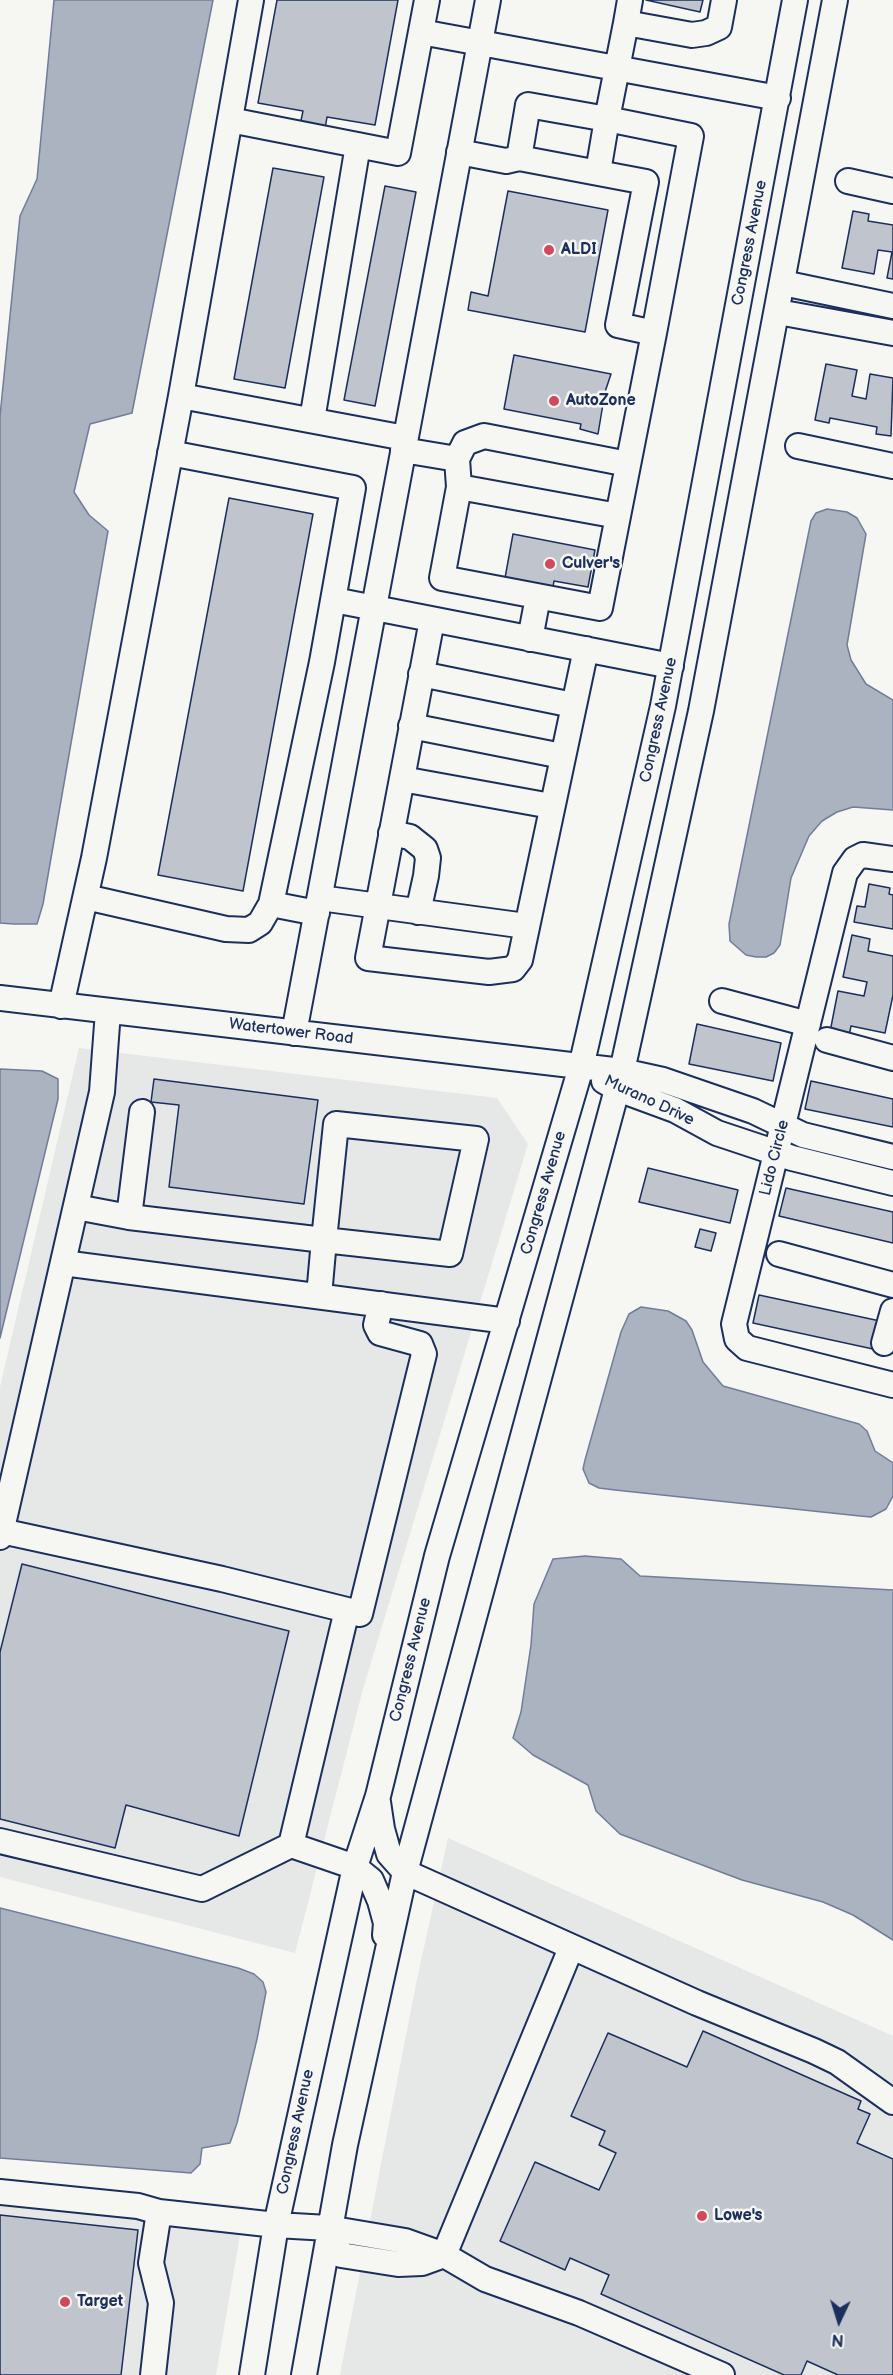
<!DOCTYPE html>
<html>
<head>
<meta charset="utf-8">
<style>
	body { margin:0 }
	#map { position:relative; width:893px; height:2375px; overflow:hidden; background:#f6f6f2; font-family:"Balsamiq Sans",sans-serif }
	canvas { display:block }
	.north { position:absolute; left:809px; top:2291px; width:60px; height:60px; -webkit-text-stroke:4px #f6f6f2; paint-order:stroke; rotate:184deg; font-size:16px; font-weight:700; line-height:24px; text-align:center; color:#1b2f5e }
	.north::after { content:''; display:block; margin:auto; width:21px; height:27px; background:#1b2f5e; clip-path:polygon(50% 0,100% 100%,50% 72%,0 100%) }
</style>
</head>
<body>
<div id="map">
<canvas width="893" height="2375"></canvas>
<div class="north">N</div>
</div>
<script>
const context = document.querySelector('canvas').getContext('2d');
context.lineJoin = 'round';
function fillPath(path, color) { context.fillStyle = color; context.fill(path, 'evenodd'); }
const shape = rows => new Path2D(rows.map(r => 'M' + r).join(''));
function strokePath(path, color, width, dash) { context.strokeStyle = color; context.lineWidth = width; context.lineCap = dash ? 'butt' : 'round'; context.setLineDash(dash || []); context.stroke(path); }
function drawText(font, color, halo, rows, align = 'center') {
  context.font = font + ' "Balsamiq Sans",sans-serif'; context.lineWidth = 5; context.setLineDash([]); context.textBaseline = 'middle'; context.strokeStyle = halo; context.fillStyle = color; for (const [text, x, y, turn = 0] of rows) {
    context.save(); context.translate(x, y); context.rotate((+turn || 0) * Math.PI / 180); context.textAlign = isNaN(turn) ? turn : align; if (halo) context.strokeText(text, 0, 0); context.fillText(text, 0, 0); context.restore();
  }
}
fillPath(shape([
	[79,1048,497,1098,528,1144,363,1689,295,1953,0,1877,0,1387],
	[448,1838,893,2036,893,2375,340,2375,416,1984],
	[0,2184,245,2206,216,2375,0,2375]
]), '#e6e7e7');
const water = shape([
	[54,0,213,0,132,413,90,424,74,492,89,515,108,531,43,904,37,924,14,924,0,923,0,416,20,216,37,179,54,0],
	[827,509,847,512,857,518,866,534,847,645,851,660,866,684,893,700,893,810,853,807,837,812,822,821,809,836,791,878,780,945,774,953,766,957,756,957,746,955,730,941,729,924,811,521,816,513,827,509],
	[0,1069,42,1071,58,1079,58,1099,0,1338,0,1069],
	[641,1307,668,1311,686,1321,692,1330,703,1362,723,1386,859,1424,867,1431,875,1451,893,1463,893,1496,886,1509,871,1517,860,1516,615,1490,599,1488,589,1483,583,1469,585,1460,621,1332,629,1314,641,1307],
	[585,1556,621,1559,640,1576,893,1590,893,1940,853,1915,823,1902,742,1880,620,1834,596,1811,588,1785,533,1755,513,1738,521,1712,531,1645,534,1604,553,1559,585,1556],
	[0,1908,238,1968,254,1974,263,1982,266,1992,257,2039,237,2123,230,2143,202,2148,200,2164,191,2173,0,2158,0,1908]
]);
fillPath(water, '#abb2c0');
strokePath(water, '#717e99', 1.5);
const building = shape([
	[277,0,398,0,375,125,327,117,324,135,299,130,303,111,258,103,277,0],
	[646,0,703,0,700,12,646,0],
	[273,168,324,177,285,388,234,379,273,168],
	[385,186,416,192,375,406,344,400,385,186],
	[508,191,608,210,585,332,468,310,471,292,488,296,508,191],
	[853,211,869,214,868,221,893,225,893,279,887,278,892,252,878,250,874,274,842,268,853,211],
	[514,355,611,374,605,392,598,434,580,429,581,424,504,409,514,355],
	[826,364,857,370,852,396,866,399,870,374,893,378,891,436,876,434,877,427,830,418,829,423,815,420,826,364],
	[229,498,313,514,243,891,158,875,229,498],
	[513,534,595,550,588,587,554,581,553,587,505,578,513,534],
	[869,884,890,888,889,894,893,895,893,929,854,922,857,906,865,907,869,884],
	[852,935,870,939,868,951,893,956,893,995,885,1033,851,1026,849,1036,830,1032,838,991,864,996,867,982,843,977,852,935],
	[697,1024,781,1043,773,1081,689,1064,697,1024],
	[154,1079,318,1100,304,1204,169,1187,179,1105,151,1102,154,1079],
	[811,1081,893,1099,893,1127,805,1109,811,1081],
	[648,1168,738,1190,730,1223,639,1202,648,1168],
	[786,1188,893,1212,893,1243,779,1216,786,1188],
	[700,1229,716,1233,711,1251,695,1247,700,1229],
	[759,1295,880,1321,873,1349,753,1323,759,1295],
	[22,1564,289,1631,239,1836,126,1805,115,1848,0,1819,0,1652,22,1564],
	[703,2031,861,2101,858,2109,870,2114,857,2143,893,2159,893,2375,838,2375,807,2361,801,2375,784,2375,601,2294,609,2275,570,2258,565,2270,500,2241,535,2162,599,2190,616,2153,599,2145,605,2131,571,2116,608,2033,687,2067,703,2031],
	[0,2215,138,2230,121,2375,0,2375,0,2215]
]);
fillPath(building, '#c0c4cd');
strokePath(building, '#1b2f5e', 1.5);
const minor = shape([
	[626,23,630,0],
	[421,32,778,98],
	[230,120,398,153,427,0],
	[459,152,506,161,519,158,646,182,618,325,654,333,691,136,607,119,626,23,692,35,706,33,719,27,724,0],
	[519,158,528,105,607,119,598,172],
	[848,181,893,191],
	[783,283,893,306],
	[778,312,893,333],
	[181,396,405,438],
	[312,420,358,145],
	[798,446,893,466],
	[403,450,457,459,459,487,618,516,600,608,442,578,459,487],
	[170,453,353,488,322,662,271,904,317,913],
	[457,459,465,443,484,436,628,464],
	[618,516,654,333],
	[334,600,671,666],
	[432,620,368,958,489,972,513,969,520,960,586,649],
	[530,639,538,597],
	[421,674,573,705],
	[411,726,562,756],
	[402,779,551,806],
	[391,833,410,837,425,849,428,858,426,876,418,912],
	[893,859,863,855,855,859,845,873,734,1324,737,1339,747,1348,893,1385],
	[86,897,226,929,249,930,260,923,271,904],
	[320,898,526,926],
	[0,998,622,1071,663,1080,753,1111,803,1135,893,1157],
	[722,1001,808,1024],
	[61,1006,94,858,181,396,251,0],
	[294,1033,488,0],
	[827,1040,893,1058],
	[604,1081,618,1089,675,1110,717,1133,792,1158,893,1183],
	[76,1207,129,1217,324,1240,336,1124,476,1139,450,1254,324,1240,319,1296],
	[129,1217,142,1112],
	[779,1254,893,1285],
	[63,1263,507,1321],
	[884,1343,893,1311],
	[1,1531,222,1579,347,1610],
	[0,1537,102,1092,108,1011],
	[378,1802,382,1829,389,1854,405,1872,697,2003,814,2051,837,2062,893,2102],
	[0,1841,202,1889,291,1845,355,1867,371,1880,380,1901,386,1923,385,1935],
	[291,1845,347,1610,360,1614,424,1354,420,1344,380,1333,376,1325,381,1304],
	[0,2192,138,2206,159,2212,276,2225,328,2228,405,2241,444,2255,485,2279,579,2313,722,2375],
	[328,2228,341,2255,398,2264,422,2263,444,2255,571,1948],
	[153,2375,161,2303,151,2263,159,2212],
	[252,2375,276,2225,355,1867,378,1796,437,1556,581,1067,590,1028,663,706,795,0],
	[304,2375,345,2145,405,1872,622,1071,701,711,835,0]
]);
strokePath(minor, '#1b2f5e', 28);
strokePath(minor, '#f6f6f2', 24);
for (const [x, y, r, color] of [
	[549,250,6,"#d1495b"],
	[554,401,6,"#d1495b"],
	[550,564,6,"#d1495b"],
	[702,2216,6,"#d1495b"],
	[65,2302,6,"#d1495b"]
]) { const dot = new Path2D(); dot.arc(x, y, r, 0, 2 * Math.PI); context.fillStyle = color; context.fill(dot); strokePath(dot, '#f6f6f2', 2); }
drawText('16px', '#1b2f5e', '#f6f6f2', [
	["Congress Avenue",750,243,-79],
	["Congress Avenue",659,720,-78],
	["Watertower Road",291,1032,7],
	["Murano Drive",649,1101,25],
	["Lido Circle",775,1158,-76],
	["Congress Avenue",544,1193,-74],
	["Congress Avenue",411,1660,-76],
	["Congress Avenue",296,2132,-78]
]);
drawText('bold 16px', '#1b2f5e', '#f6f6f2', [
	["ALDI",561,250],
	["AutoZone",566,401],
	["Culver's",562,564],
	["Lowe's",714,2216],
	["Target",77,2302]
], 'left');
</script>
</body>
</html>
